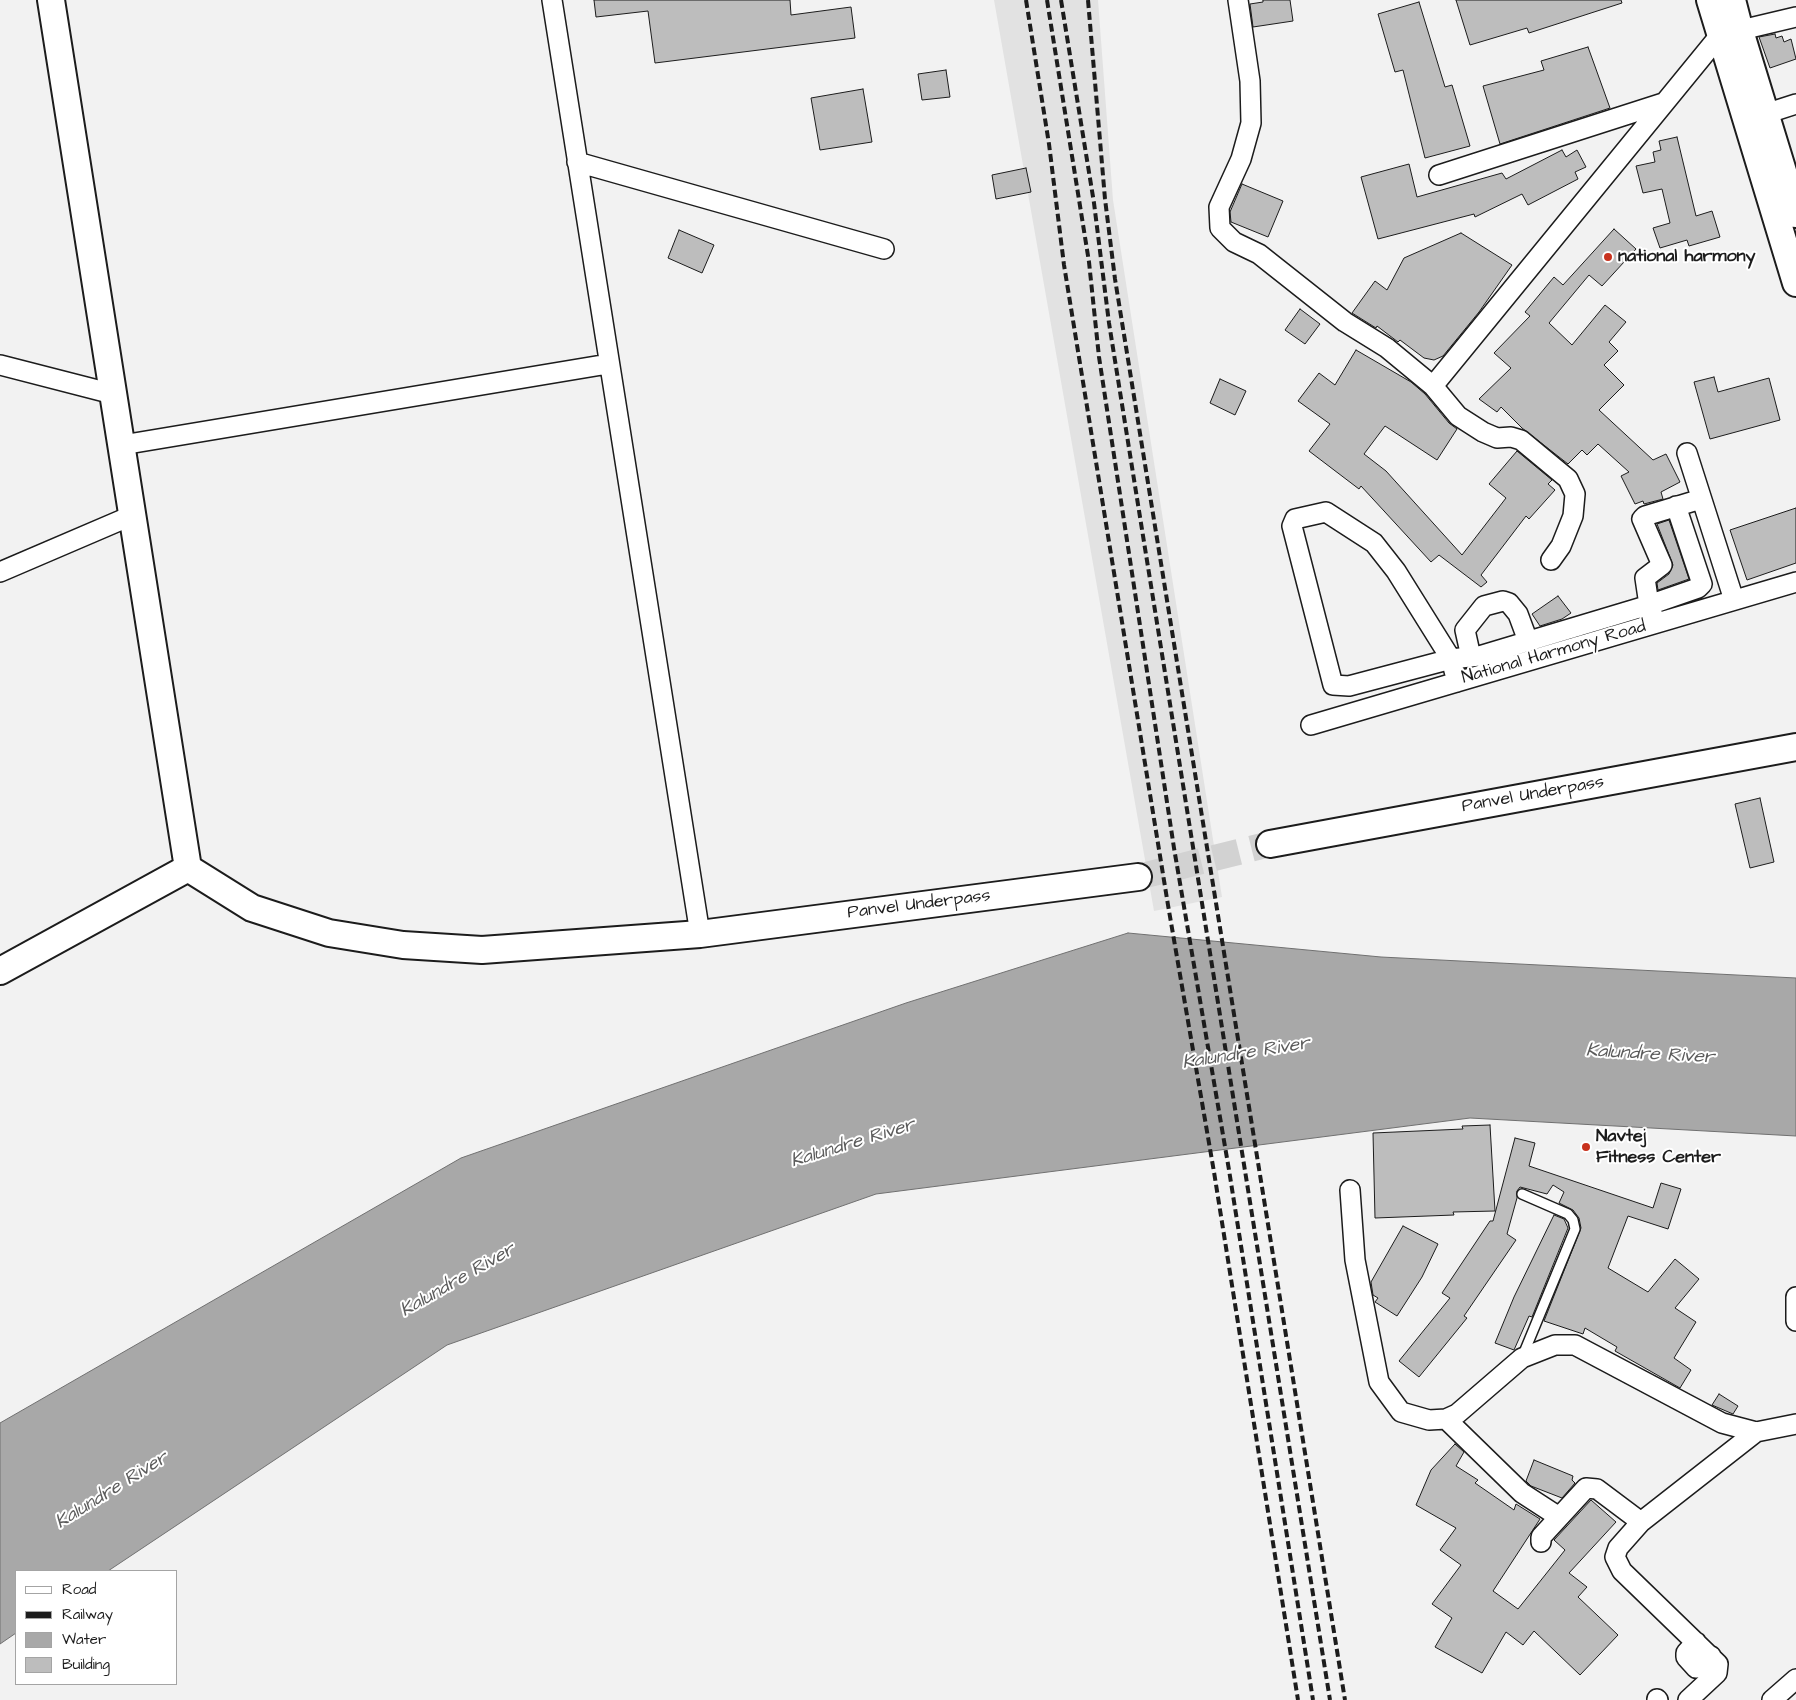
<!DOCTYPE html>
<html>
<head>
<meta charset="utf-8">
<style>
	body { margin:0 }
	#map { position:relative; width:1796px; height:1700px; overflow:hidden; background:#f2f2f2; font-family:"Architects Daughter",sans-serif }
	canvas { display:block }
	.legend { position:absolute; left:15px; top:1570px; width:162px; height:115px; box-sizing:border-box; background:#fff; border:1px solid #a4a4a4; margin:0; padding:6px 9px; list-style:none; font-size:15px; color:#1c1c1c }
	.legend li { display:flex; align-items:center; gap:10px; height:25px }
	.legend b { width:25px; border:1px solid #a4a4a4 }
</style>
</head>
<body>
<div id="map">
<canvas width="1796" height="1700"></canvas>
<ul class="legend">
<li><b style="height:6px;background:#fff"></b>Road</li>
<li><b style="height:6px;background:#1c1c1c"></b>Railway</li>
<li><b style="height:14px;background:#a8a8a8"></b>Water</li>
<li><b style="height:14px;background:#bdbdbd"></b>Building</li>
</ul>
</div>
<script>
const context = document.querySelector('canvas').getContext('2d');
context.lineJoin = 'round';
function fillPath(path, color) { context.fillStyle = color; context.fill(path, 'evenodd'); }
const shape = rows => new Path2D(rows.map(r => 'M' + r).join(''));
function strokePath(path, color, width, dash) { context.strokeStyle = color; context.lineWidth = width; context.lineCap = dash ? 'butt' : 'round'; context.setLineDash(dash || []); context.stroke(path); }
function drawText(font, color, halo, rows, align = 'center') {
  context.font = font + ' "Architects Daughter",sans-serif'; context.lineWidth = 4; context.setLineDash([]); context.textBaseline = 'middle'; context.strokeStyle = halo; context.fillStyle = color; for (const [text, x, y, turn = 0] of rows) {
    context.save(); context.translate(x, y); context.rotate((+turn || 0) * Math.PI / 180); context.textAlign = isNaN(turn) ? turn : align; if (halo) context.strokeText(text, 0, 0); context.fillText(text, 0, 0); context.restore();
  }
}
fillPath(shape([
	[994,0,1098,0,1113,200,1222,897,1154,911]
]), '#e2e2e2');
const water = shape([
	[1128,933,1381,957,1796,978,1796,1136,1470,1118,876,1194,447,1345,108,1571,16,1571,16,1633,0,1644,0,1423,461,1158,906,1003,1128,933]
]);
fillPath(water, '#a8a8a8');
strokePath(water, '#707070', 1);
const building = shape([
	[594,0,790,0,791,15,851,7,855,38,655,63,648,11,596,17,594,0],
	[1263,0,1290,0,1293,21,1253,27,1250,4,1263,2,1263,0],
	[1456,0,1621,0,1622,3,1529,33,1527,28,1470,45,1456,0],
	[1419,2,1445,87,1452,85,1470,146,1425,158,1403,70,1395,72,1378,14,1419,2],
	[1775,34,1776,38,1782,36,1784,42,1791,39,1796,59,1770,68,1759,37,1775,34],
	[1588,47,1610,108,1500,144,1483,86,1544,70,1541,61,1588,47],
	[946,70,950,97,922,100,918,74,946,70],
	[863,89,872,142,820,150,811,98,863,89],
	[1677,137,1696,216,1712,211,1720,237,1689,246,1687,240,1660,248,1653,228,1670,223,1662,189,1643,193,1636,166,1655,162,1653,152,1661,150,1659,141,1677,137],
	[1562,150,1566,157,1577,150,1586,167,1575,172,1578,179,1528,205,1522,194,1475,217,1474,214,1378,239,1361,177,1409,164,1417,197,1502,173,1506,179,1562,150],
	[1026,168,1031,192,996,199,992,175,1026,168],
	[1242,184,1283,201,1268,237,1231,222,1230,212,1242,184],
	[1614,229,1636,249,1602,286,1589,275,1549,323,1572,345,1605,305,1626,322,1609,342,1618,351,1604,365,1624,385,1599,410,1653,460,1666,454,1680,482,1661,492,1663,499,1644,504,1643,501,1635,504,1621,476,1629,472,1598,444,1587,455,1582,450,1568,464,1522,428,1501,407,1497,412,1479,399,1511,368,1494,353,1530,316,1525,312,1554,277,1563,285,1614,229],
	[679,230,714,245,702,273,668,258,679,230],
	[1461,233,1512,265,1479,312,1443,356,1434,360,1424,358,1400,340,1398,342,1377,326,1376,328,1352,313,1375,281,1387,290,1404,258,1461,233],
	[1300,309,1320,324,1305,344,1285,330,1300,309],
	[1356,350,1411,382,1425,394,1449,423,1457,429,1437,460,1385,426,1364,454,1386,471,1462,555,1506,498,1489,484,1517,451,1552,480,1548,484,1555,490,1529,519,1526,516,1481,575,1487,582,1481,587,1439,555,1431,562,1361,486,1359,489,1309,451,1330,424,1298,401,1319,373,1335,385,1356,350],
	[1714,377,1718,392,1769,378,1780,420,1710,439,1694,382,1714,377],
	[1220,379,1246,391,1235,415,1210,403,1220,379],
	[1796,508,1796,563,1747,580,1730,530,1796,508],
	[1669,520,1689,579,1658,590,1657,583,1669,574,1673,565,1657,524,1669,520],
	[1558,596,1571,613,1562,619,1540,626,1532,614,1558,596],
	[1760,798,1774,862,1750,868,1735,804,1760,798],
	[1490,1125,1495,1211,1453,1212,1454,1215,1375,1218,1373,1133,1463,1129,1462,1126,1490,1125],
	[1515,1138,1535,1143,1529,1166,1653,1208,1661,1183,1681,1189,1668,1229,1628,1216,1608,1268,1648,1292,1675,1259,1699,1279,1675,1308,1696,1322,1674,1358,1691,1370,1680,1388,1615,1351,1617,1347,1585,1328,1583,1334,1544,1321,1581,1228,1579,1218,1573,1210,1559,1203,1564,1192,1553,1185,1547,1194,1520,1187,1517,1191,1517,1198,1507,1234,1516,1240,1464,1316,1467,1318,1419,1377,1399,1361,1450,1298,1442,1293,1490,1221,1493,1221,1515,1138],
	[1554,1215,1564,1219,1568,1228,1532,1317,1529,1316,1514,1350,1495,1343,1514,1297,1554,1215],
	[1403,1226,1438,1244,1422,1277,1397,1316,1375,1302,1378,1298,1373,1295,1371,1282,1403,1226],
	[1719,1394,1738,1406,1733,1414,1712,1405,1719,1394],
	[1455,1444,1464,1452,1456,1466,1478,1480,1475,1483,1514,1510,1516,1504,1540,1519,1493,1591,1518,1609,1565,1550,1554,1540,1591,1500,1616,1522,1569,1573,1587,1587,1578,1597,1618,1635,1580,1675,1534,1631,1523,1645,1506,1632,1482,1673,1435,1647,1452,1618,1432,1604,1461,1565,1440,1550,1456,1528,1416,1505,1431,1470,1455,1444],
	[1534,1460,1573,1476,1572,1480,1575,1483,1562,1498,1531,1486,1526,1481,1534,1460]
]);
fillPath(building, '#bdbdbd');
strokePath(building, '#1c1c1c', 1);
strokePath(shape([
	[1138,877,1270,844]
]), '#d2d2d2', 26, [26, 13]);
const lane = shape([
	[1522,1194,1568,1214,1573,1220,1575,1229,1523,1355]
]);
const street = shape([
	[552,0,700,934],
	[1238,0,1250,81,1251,123,1241,159,1219,207,1220,228,1234,242,1259,254,1345,322,1387,348,1433,386,1458,416,1483,432,1497,438,1511,437,1521,440,1568,479,1575,494,1573,516,1561,546,1551,560],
	[1765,114,1796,104],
	[577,162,884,249],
	[1439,175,1663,103],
	[0,365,113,394],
	[1433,386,1720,35,1796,17],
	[122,445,608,364],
	[1687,453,1734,600],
	[0,572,133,515],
	[1653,616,1649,605,1698,588,1702,584,1676,506],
	[1471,657,1465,630,1484,606,1503,601,1509,603,1518,614,1528,641],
	[1457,682,1451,659,1396,571,1374,543,1326,512,1295,519,1292,526,1333,685,1349,686,1451,659,1479,656,1649,605,1645,578,1662,565,1642,519,1645,516,1701,499],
	[1311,725,1796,582],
	[1350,1190,1355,1260,1379,1382,1401,1412,1429,1420,1446,1419,1457,1414,1522,1358,1555,1345,1575,1345,1722,1423,1756,1432,1796,1424],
	[1796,1297,1796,1321],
	[1446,1419,1522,1493,1559,1517],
	[1541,1542,1541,1537,1586,1488,1597,1489,1641,1522],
	[1696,1642,1686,1653,1686,1657,1696,1668,1700,1667,1711,1656],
	[1657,1699,1658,1700],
	[1688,1700,1717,1673,1718,1664,1622,1571,1615,1557,1618,1548,1641,1522,1756,1432],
	[1772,1700,1796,1679]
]);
const secondary = shape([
	[51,0,188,868,252,908,329,933,403,945,482,950,700,934,1138,877],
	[1710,0,1796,283],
	[1732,0,1740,31,1796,214],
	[1270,844,1796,747],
	[0,971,188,868]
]);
strokePath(lane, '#1c1c1c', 12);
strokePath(street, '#1c1c1c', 22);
strokePath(secondary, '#1c1c1c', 30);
strokePath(lane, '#fff', 9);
strokePath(street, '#fff', 19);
strokePath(secondary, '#fff', 26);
strokePath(shape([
	[1026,0,1049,144,1064,265,1168,905,1214,1172,1298,1700],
	[1047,0,1089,262,1099,357,1174,848,1229,1170,1313,1700],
	[1061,0,1094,203,1109,323,1144,542,1330,1700],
	[1088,0,1105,199,1115,279,1345,1700]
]), '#1c1c1c', 4, [8, 4]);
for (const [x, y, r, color] of [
	[1608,257,5,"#c8321e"],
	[1586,1147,5,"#c8321e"]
]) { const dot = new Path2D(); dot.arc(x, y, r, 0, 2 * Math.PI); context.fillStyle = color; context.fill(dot); strokePath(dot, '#fff', 2); }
drawText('bold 18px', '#1c1c1c', '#fff', [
	["national harmony",1618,257],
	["Navtej",1596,1137],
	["Fitness Center",1596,1158]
], 'left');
drawText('18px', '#1c1c1c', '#fff', [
	["National Harmony Road",1554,653,-16],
	["Panvel Underpass",1533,795,-10],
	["Panvel Underpass",919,905,-7]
]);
drawText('italic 19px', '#5b5b5b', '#fff', [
	["Kalundre River",1246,1054,-9],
	["Kalundre River",1650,1055,3],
	["Kalundre River",853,1144,-17],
	["Kalundre River",458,1281,-30],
	["Kalundre River",112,1491,-32]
]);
</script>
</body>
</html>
